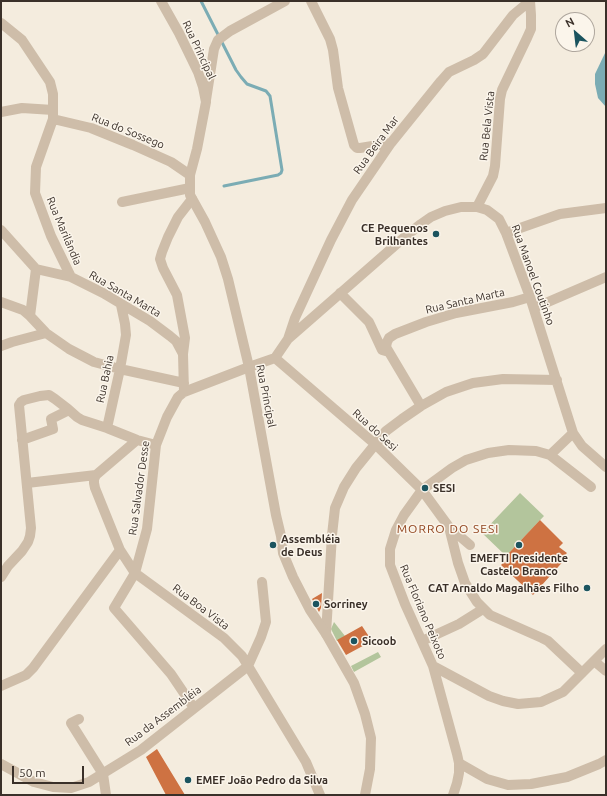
<!DOCTYPE html>
<html>
<head>
<meta charset="utf-8">
<style>
	body { margin:0 }
	#map { position:relative; width:607px; height:796px; overflow:hidden; background:#f4ecde; font-family:Ubuntu,sans-serif }
	canvas { display:block }
	.frame { position:absolute; inset:0; border:2px solid #3a3029; pointer-events:none }
	.north { position:absolute; left:555px; top:12px; width:40px; height:40px; box-sizing:border-box; background:#fbf5eb; border:1px solid #aea69d; border-radius:50%; rotate:332deg; font-size:11px; font-weight:700; line-height:16px; text-align:center; color:#3a3029 }
	.north::after { content:''; display:block; margin:auto; width:14px; height:18px; background:#1b545f; clip-path:polygon(50% 0,100% 100%,50% 72%,0 100%) }
	.scale { position:absolute; left:12px; top:766px; width:72px; height:18px; box-sizing:border-box; border:2px solid #3a3029; border-top:0; padding-left:5px; font-size:12px; line-height:14px; white-space:nowrap; color:#3a3029; -webkit-text-stroke:3px #fbf5eb; paint-order:stroke }
</style>
</head>
<body>
<div id="map">
<canvas width="607" height="796"></canvas>
<div class="frame"></div>
<div class="north">N</div>
<div class="scale">50 m</div>
</div>
<script>
const context = document.querySelector('canvas').getContext('2d');
context.lineJoin = 'round';
function fillPath(path, color) { context.fillStyle = color; context.fill(path, 'evenodd'); }
const shape = rows => new Path2D(rows.map(r => 'M' + r).join(''));
function strokePath(path, color, width, dash) { context.strokeStyle = color; context.lineWidth = width; context.lineCap = dash ? 'butt' : 'round'; context.setLineDash(dash || []); context.stroke(path); }
function drawText(font, color, halo, rows, align = 'center') {
  context.font = font + ' Ubuntu,sans-serif'; context.lineWidth = 3; context.setLineDash([]); context.textBaseline = 'middle'; context.strokeStyle = halo; context.fillStyle = color; for (const [text, x, y, turn = 0] of rows) {
    context.save(); context.translate(x, y); context.rotate((+turn || 0) * Math.PI / 180); context.textAlign = isNaN(turn) ? turn : align; if (halo) context.strokeText(text, 0, 0); context.fillText(text, 0, 0); context.restore();
  }
}
fillPath(shape([
	[520,493,544,516,506,556,482,533],
	[334,622,345,636,337,641,331,629],
	[378,652,381,657,354,672,351,666]
]), '#b3c59c');
fillPath(shape([
	[606,51,606,107,598,98,595,84,595,74]
]), '#7bacb4');
strokePath(shape([
	[201,1,236,70,241,77,247,84,266,91,270,96,282,170,281,173,278,175,224,186]
]), '#7bacb4', 3);
fillPath(shape([
	[540,520,563,543,559,547,567,553,565,555,567,557,533,595,501,565,509,557,507,555],
	[322,593,321,608,319,612,312,599],
	[362,626,372,641,346,655,337,640],
	[157,749,185,795,166,795,146,757]
]), '#ce7242');
strokePath(shape([
	[311,1,330,39,333,50,338,88,354,145,357,148,360,148,391,143],
	[1,23,22,40,50,82,53,94,53,119,36,167,35,193,51,236,71,277],
	[206,100,214,49,218,40,230,31,285,1],
	[1,112,22,108,53,110],
	[53,119,91,128,133,145,171,162,190,175],
	[122,202,190,188],
	[477,207,493,176,495,166,500,99,502,90,527,38,531,29,531,15,530,1],
	[1,230,36,269,71,277,103,293,150,321,170,336,176,341,183,354,184,392],
	[506,233,560,214,606,208],
	[340,293,369,322,382,350,389,352],
	[1,302,23,310,30,316,46,333,69,349,94,362,120,369,184,383],
	[534,308,606,277],
	[30,316,36,269],
	[288,339,295,318,331,240,352,200,391,143,441,81,449,72,474,60,483,54,513,15,530,1],
	[1,346,12,342,46,333],
	[183,354,185,338,177,295,163,268,160,259,162,252,168,237,178,217,192,199],
	[275,358,375,444,422,490,449,527,470,545],
	[421,406,386,347,387,342,389,338,395,334,426,322,456,313,513,302,530,297],
	[107,428,137,440,156,445],
	[22,440,53,429,51,419,69,410],
	[137,440,96,475,94,479,94,483,95,488,120,550,135,573,224,638,242,656,306,762,320,795],
	[550,455,573,433],
	[27,483,96,475],
	[449,527,458,563,465,583,477,602,490,615,542,638,548,641,582,673],
	[1,577,8,566,22,551,28,542,30,536,31,528,19,405,21,402,24,400,40,396,49,395,55,399,68,409,77,417,82,420,107,428,120,369,126,335,125,324,121,305],
	[326,634,332,535,335,508,344,487,356,468,386,431,402,419,421,406,446,392,473,383,503,379,557,380],
	[422,641,459,624,483,609],
	[594,661,606,671],
	[433,666,489,696,503,701,518,704,541,702,563,692,606,649],
	[1,686,26,675,33,668,120,550],
	[194,708,171,674,114,608,135,573,147,529,156,445,167,417,178,397,184,392,249,367,275,358,288,339,407,235,421,224,431,217,445,211,461,207,477,207,487,210,499,219,506,233,530,297,573,433,582,446,606,467],
	[79,719,71,723,103,774,106,795],
	[459,763,487,779,508,785,531,784,567,777,599,764,606,760],
	[1,764,34,782,53,787,71,788,89,782,141,750,248,666,261,637,266,622,262,582],
	[453,795,457,783,459,773,459,763,457,754,433,666,405,604,390,565,390,549,396,530,404,515,422,490,452,468,466,460,488,453,509,450,536,451,550,455,591,487]
]), '#cebda9', 10);
strokePath(shape([
	[161,1,179,33,198,72,203,87,206,102,197,149,190,175,190,195,205,222,221,257,228,279,249,367,276,515,281,536,283,553,293,577,310,610,326,634,354,683,365,714,371,738,370,769,365,795]
]), '#cebda9', 10);
for (const [x, y, r, color] of [
	[436,234,4,"#1b545f"],
	[425,488,4,"#1b545f"],
	[273,545,4,"#1b545f"],
	[519,545,4,"#1b545f"],
	[587,588,4,"#1b545f"],
	[316,604,4,"#1b545f"],
	[354,641,4,"#1b545f"],
	[188,780,4,"#1b545f"]
]) { const dot = new Path2D(); dot.arc(x, y, r, 0, 2 * Math.PI); context.fillStyle = color; context.fill(dot); strokePath(dot, '#fbf5eb', 1.5); }
drawText('11px', '#3a3029', '#fbf5eb', [
	["Rua Principal",199,50,65],
	["Rua Bela Vista",487,126,-84],
	["Rua do Sossego",128,131,22],
	["Rua Beira Mar",376,145,-54],
	["Rua Marilândia",64,231,67],
	["Rua Manoel Coutinho",533,275,70],
	["Rua Santa Marta",125,294,30],
	["Rua Santa Marta",465,301,-13],
	["Rua Bahia",105,379,-78],
	["Rua Principal",266,396,79],
	["Rua do Sesi",375,430,42],
	["Rua Salvador Desse",139,488,-82],
	["Rua Boa Vista",201,607,37],
	["Rua Floriano Peixoto",423,612,67],
	["Rua da Assembléia",163,716,-37]
]);
drawText('bold 11px', '#3a3029', '#fbf5eb', [
	["CE Pequenos",428,228,"right"],
	["Brilhantes",428,241,"right"],
	["SESI",433,488],
	["Assembléia",281,539],
	["de Deus",281,552],
	["EMEFTI Presidente",519,558,"center"],
	["Castelo Branco",519,571,"center"],
	["CAT Arnaldo Magalhães Filho",579,588,"right"],
	["Sorriney",324,604],
	["Sicoob",362,641],
	["EMEF João Pedro da Silva",196,780]
], 'left');
context.letterSpacing = '1px';
drawText('12px', '#90431c', '#fbf5eb', [
	["MORRO DO SESI",448,529]
]);
context.letterSpacing = '0px';
</script>
</body>
</html>
